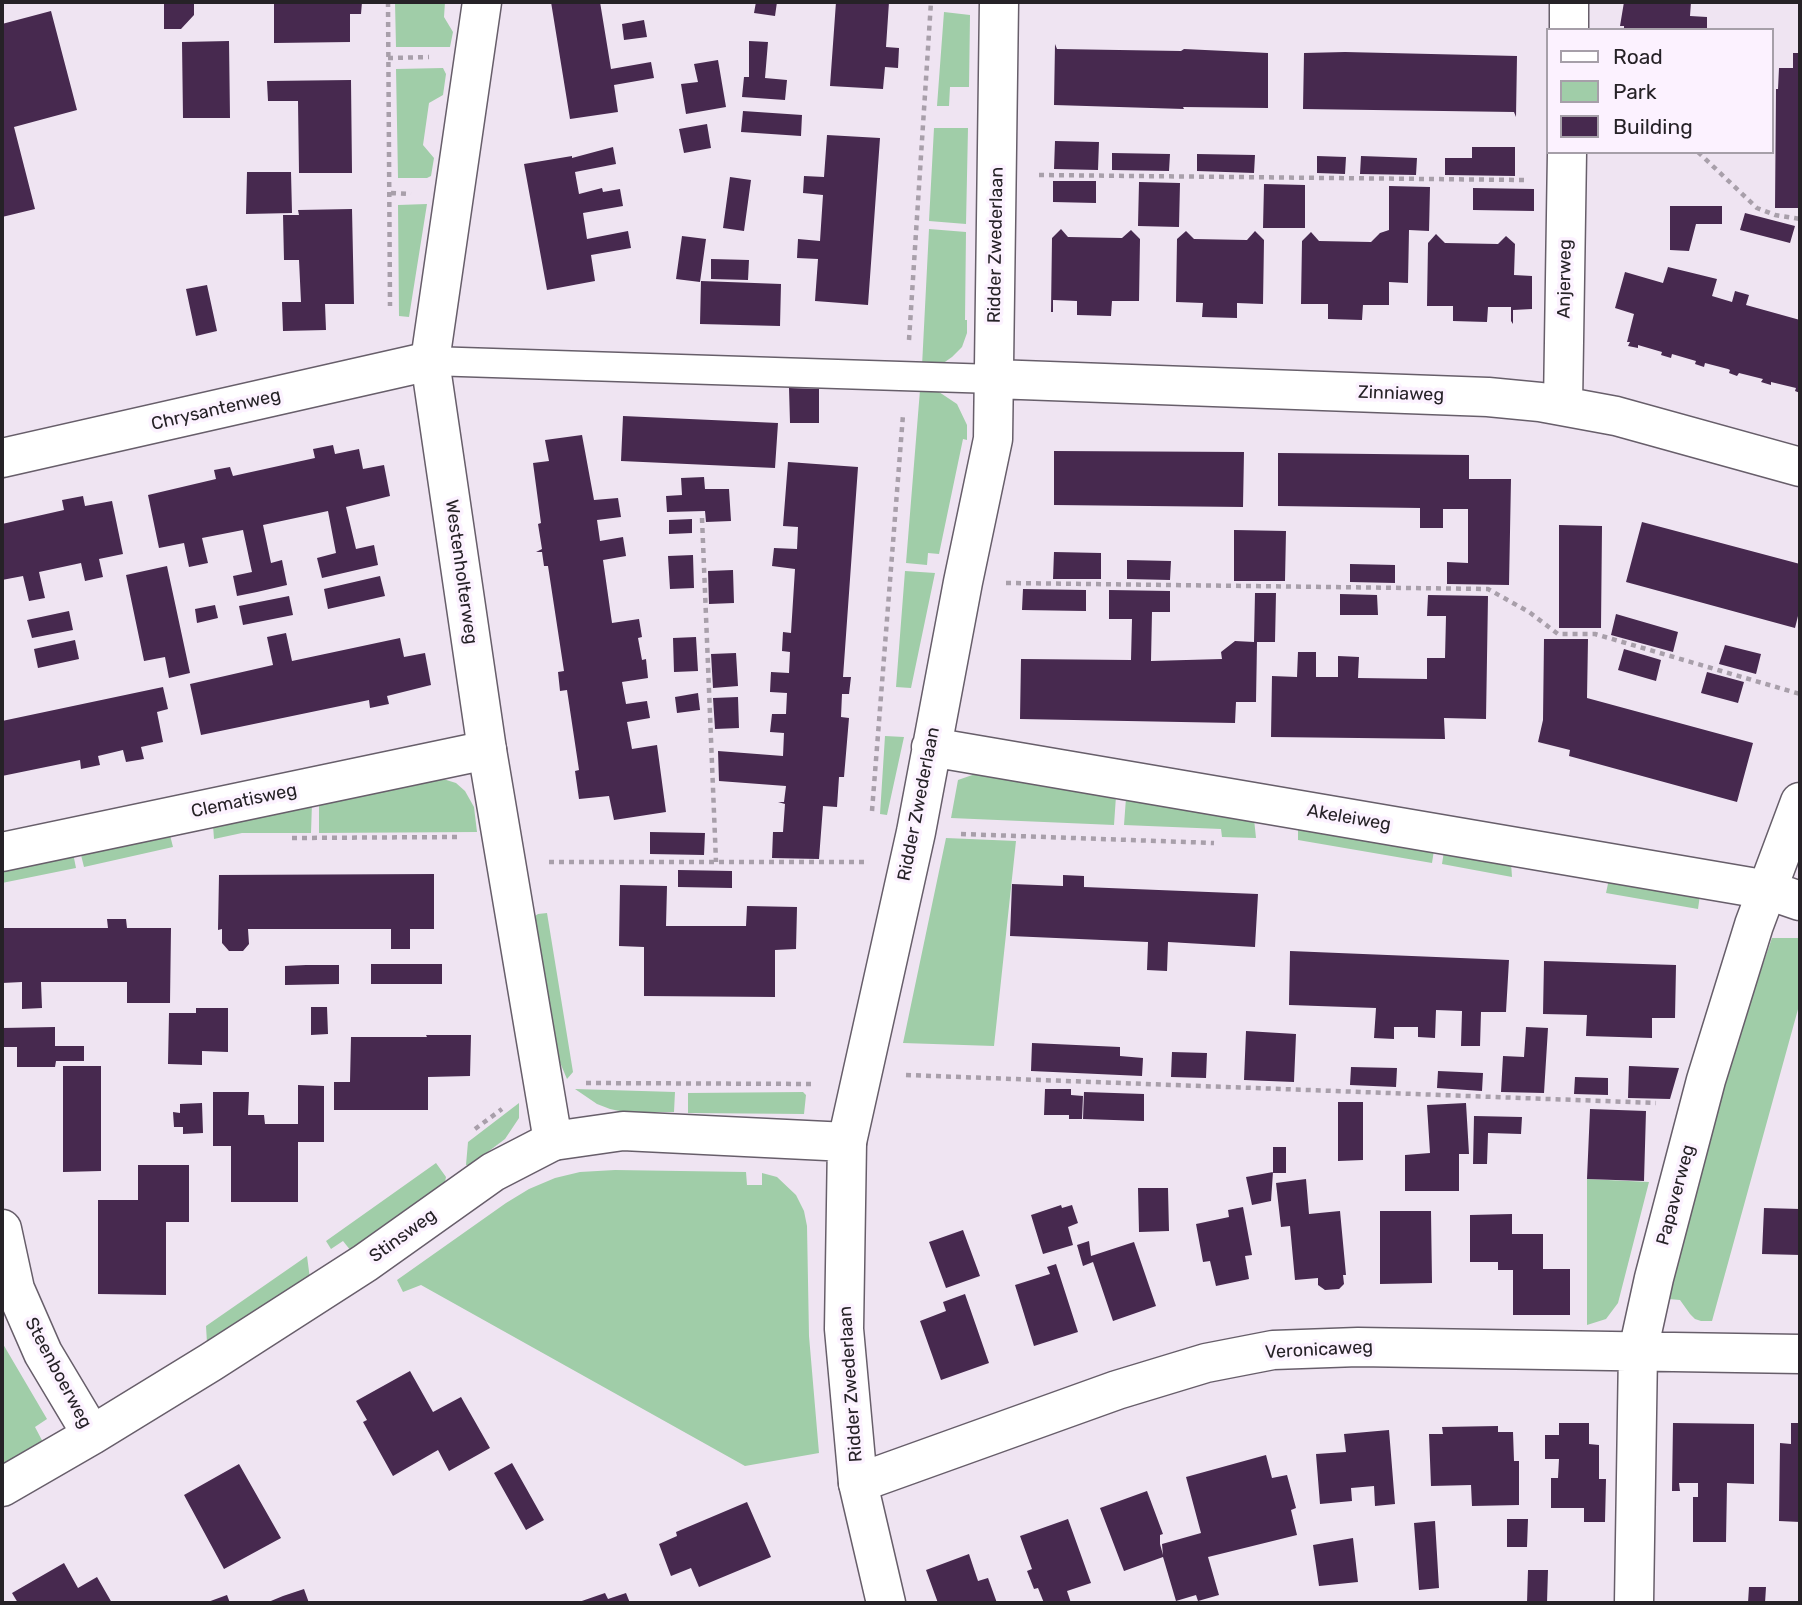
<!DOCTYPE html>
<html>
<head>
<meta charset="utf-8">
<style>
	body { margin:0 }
	#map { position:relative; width:1802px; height:1605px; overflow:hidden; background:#efe4f2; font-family:Rubik,sans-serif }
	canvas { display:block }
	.frame { position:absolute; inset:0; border:4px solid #262227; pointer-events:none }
	.legend { position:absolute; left:1546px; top:28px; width:228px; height:126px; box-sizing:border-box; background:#fcf2ff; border:2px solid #a69fa9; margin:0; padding:9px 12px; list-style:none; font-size:21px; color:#262227 }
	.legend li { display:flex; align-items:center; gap:14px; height:35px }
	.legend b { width:35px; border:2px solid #a69fa9 }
</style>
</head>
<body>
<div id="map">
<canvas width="1802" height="1605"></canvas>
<div class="frame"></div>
<ul class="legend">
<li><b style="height:9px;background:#fff"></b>Road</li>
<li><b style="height:19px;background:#a0cda8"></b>Park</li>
<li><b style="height:19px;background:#47294f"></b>Building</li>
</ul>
</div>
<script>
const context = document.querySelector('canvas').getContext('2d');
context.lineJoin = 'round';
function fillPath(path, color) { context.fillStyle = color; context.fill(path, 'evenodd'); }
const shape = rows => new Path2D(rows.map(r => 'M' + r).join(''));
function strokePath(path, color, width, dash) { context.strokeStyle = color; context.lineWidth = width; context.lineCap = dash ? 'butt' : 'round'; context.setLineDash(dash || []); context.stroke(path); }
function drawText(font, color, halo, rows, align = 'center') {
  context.font = font + ' Rubik,sans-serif'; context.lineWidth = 7; context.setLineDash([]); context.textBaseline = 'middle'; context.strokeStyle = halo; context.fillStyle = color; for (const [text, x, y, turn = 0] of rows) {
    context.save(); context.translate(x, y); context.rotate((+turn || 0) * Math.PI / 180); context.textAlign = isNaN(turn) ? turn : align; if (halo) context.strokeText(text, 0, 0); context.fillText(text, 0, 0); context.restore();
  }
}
fillPath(shape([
	[395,2,445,2,444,17,453,32,450,47,396,47],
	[944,12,970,15,969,87,950,87,949,106,937,106],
	[443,68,446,74,443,95,429,103,423,145,434,158,431,176,427,178,398,178,396,69],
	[934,128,968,128,966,224,929,221],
	[427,204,409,317,399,316,398,205],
	[929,229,966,232,965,320,967,320,967,333,962,347,952,357,942,364,922,366],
	[920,390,939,392,957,404,967,425,967,440,963,439,939,554,928,553,927,565,906,563],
	[905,571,935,573,911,688,896,687],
	[885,736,904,737,887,815,880,814],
	[978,773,1116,796,1114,825,951,818,958,780],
	[440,778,456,783,465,791,474,807,477,832,319,833,319,801],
	[1126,798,1254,819,1256,838,1222,837,1221,829,1124,825],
	[312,803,311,833,242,833,214,839,213,825],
	[1301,827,1434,850,1432,863,1298,840,1298,829],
	[170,835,173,847,84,867,80,851],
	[946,838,1016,841,994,1046,903,1043],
	[1444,851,1511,863,1512,877,1442,864],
	[73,853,76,868,2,883,2,869],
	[1609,879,1700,895,1698,909,1606,893],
	[547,913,573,1072,567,1079,556,1053,535,916,538,914],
	[1772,938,1800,938,1800,1002,1712,1321,1701,1321,1695,1319,1690,1314,1680,1300,1669,1299,1670,1286,1723,1079],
	[575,1089,675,1092,674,1112,624,1112,610,1109,597,1104],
	[803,1092,806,1095,804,1114,688,1113,688,1093],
	[519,1103,519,1118,505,1139,469,1166,466,1165,468,1142],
	[436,1163,446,1177,445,1182,351,1251,343,1241,331,1249,326,1241],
	[615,1170,746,1172,747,1185,762,1185,762,1173,777,1177,796,1195,804,1211,807,1226,809,1336,819,1453,745,1466,421,1285,403,1292,397,1280,506,1203,529,1189,555,1178,580,1172],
	[1587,1179,1649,1182,1618,1303,1606,1319,1587,1325],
	[307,1256,310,1279,207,1343,206,1326],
	[3,1344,47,1419,35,1427,45,1446,2,1471]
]), '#a0cda8');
fillPath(shape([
	[164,2,194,2,194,15,181,29,164,29],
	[274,2,362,2,361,14,350,14,350,42,274,43],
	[551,2,600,2,611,69,651,62,654,78,614,85,618,112,570,119],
	[756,2,777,2,775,16,754,13],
	[836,2,889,2,886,47,899,48,898,68,885,67,883,89,830,86],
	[1624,2,1691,2,1690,16,1707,17,1707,30,1624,30,1624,26,1620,26],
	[51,11,77,110,14,127,35,209,2,217,2,24],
	[644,20,647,37,624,40,622,24],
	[229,41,230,118,183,118,182,42],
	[749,41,768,42,765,78,787,80,785,100,742,97,744,77,749,77],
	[1055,44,1057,49,1181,51,1184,49,1268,53,1268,108,1183,107,1184,109,1054,105],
	[1345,52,1517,56,1516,117,1514,112,1303,109,1304,53],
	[1793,53,1800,53,1800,208,1775,208,1776,89,1778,89,1779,68,1793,68],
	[718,60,726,107,686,114,681,84,698,82,694,64],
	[351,80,352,173,299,173,298,101,268,101,267,81],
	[743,111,802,115,801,136,741,132],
	[707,124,711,148,684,153,679,129],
	[827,135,880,138,868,305,815,301,818,259,797,258,798,239,820,241,823,195,803,193,804,176,824,177],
	[1055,141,1099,142,1098,170,1054,169],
	[613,147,616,164,575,172,579,194,602,188,603,192,620,189,623,206,583,213,587,239,628,231,631,248,591,255,595,281,547,290,524,164,572,156,572,158],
	[1472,147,1515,147,1515,176,1445,175,1445,158,1472,158],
	[1112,153,1170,154,1169,171,1112,170],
	[1197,154,1255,155,1254,173,1197,171],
	[1317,156,1346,157,1345,174,1317,173],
	[1361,156,1417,158,1416,175,1360,174],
	[247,172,291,172,292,213,246,214],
	[730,177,751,180,744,231,723,228],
	[1053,181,1096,181,1096,203,1053,202],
	[1139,182,1180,183,1179,227,1138,226],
	[1264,184,1305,185,1305,228,1263,228],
	[1389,186,1430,187,1429,231,1409,230,1408,283,1389,282,1389,305,1363,305,1362,320,1328,319,1328,304,1301,304,1302,241,1311,232,1319,241,1371,242,1380,233,1389,230],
	[1473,188,1534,189,1534,211,1473,210],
	[1670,206,1722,206,1722,224,1696,224,1689,251,1670,250],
	[352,209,354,304,325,304,326,330,283,331,282,302,301,302,299,260,284,260,283,215,299,215,298,210],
	[1745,213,1795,226,1790,243,1740,230],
	[1061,229,1068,237,1122,238,1131,230,1140,239,1139,301,1112,301,1111,316,1077,315,1077,301,1053,300,1053,312,1051,312,1052,238],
	[1186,231,1194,239,1247,240,1255,231,1264,240,1263,304,1237,303,1237,318,1202,317,1203,303,1176,302,1177,239],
	[1436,234,1445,243,1498,244,1506,236,1515,244,1514,275,1532,276,1532,309,1513,310,1513,324,1511,321,1511,307,1488,307,1487,322,1453,321,1453,306,1427,306,1428,243],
	[682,236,706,239,700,282,676,279],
	[711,259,749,260,748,280,711,279],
	[1668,267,1717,279,1712,296,1732,302,1735,291,1749,295,1746,305,1800,320,1800,393,1795,391,1796,388,1771,382,1771,385,1761,382,1763,379,1739,373,1737,376,1729,373,1730,370,1728,369,1705,363,1704,367,1695,364,1696,361,1672,354,1671,358,1661,355,1662,352,1638,345,1638,348,1628,346,1630,342,1627,342,1634,314,1615,308,1625,272,1663,283],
	[701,281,781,284,780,326,700,324],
	[207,285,217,331,196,336,186,289],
	[789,388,819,389,819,423,790,423],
	[623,416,778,423,775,468,621,461],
	[582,435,594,500,618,498,621,517,597,520,600,541,623,537,626,556,603,560,612,623,639,619,642,637,638,638,642,660,646,659,648,678,622,682,626,704,647,701,650,718,627,722,632,749,657,745,666,812,614,820,609,796,579,799,575,771,579,770,567,690,560,691,558,672,564,671,548,566,544,566,542,552,536,552,542,549,538,524,541,523,533,463,549,461,545,440],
	[333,445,335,454,359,449,363,469,384,465,390,496,346,507,356,549,374,545,378,565,322,578,317,558,336,553,328,511,263,525,271,563,282,560,287,585,257,592,237,596,233,576,252,572,243,530,202,538,208,563,189,567,184,543,159,548,148,495,216,479,214,470,230,467,233,476,315,458,313,449],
	[1054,451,1244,452,1243,507,1054,505],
	[1278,453,1469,455,1469,479,1511,479,1509,585,1447,584,1447,562,1468,563,1468,509,1443,509,1443,528,1420,528,1420,508,1278,506],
	[788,462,858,467,843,677,851,677,849,694,842,694,841,717,849,718,844,777,839,777,837,807,823,806,819,859,772,858,773,832,783,832,785,804,778,802,784,802,786,786,719,781,718,751,783,756,784,733,770,732,772,714,786,714,787,693,770,692,771,672,789,673,790,652,782,651,783,632,791,633,795,569,772,566,774,548,797,549,798,527,783,526],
	[704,477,705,489,729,489,731,521,706,522,705,511,667,512,666,496,682,495,681,478],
	[83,496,85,506,112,501,123,554,99,559,103,577,85,581,81,563,39,572,45,598,29,601,23,576,2,580,2,524,64,510,62,500],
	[692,519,692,533,669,534,669,520],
	[1642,522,1800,564,1800,608,1795,628,1626,582],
	[1559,525,1602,526,1601,628,1559,628],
	[1234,530,1286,531,1285,581,1234,581],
	[1054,552,1101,553,1101,579,1053,579],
	[693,555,694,588,670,589,668,556],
	[1127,560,1171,561,1170,580,1127,579],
	[1350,564,1395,565,1395,583,1350,582],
	[167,566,190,673,169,678,165,657,144,661,126,575],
	[733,570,734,603,709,604,708,571],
	[380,576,385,596,328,609,324,589],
	[1023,589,1086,590,1086,611,1022,610],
	[1109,590,1170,591,1170,612,1152,612,1151,661,1222,659,1221,652,1235,641,1254,642,1255,593,1276,593,1275,642,1257,642,1256,702,1236,702,1235,723,1020,719,1021,659,1131,660,1132,619,1109,619],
	[1340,594,1377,595,1378,615,1340,615],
	[1428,595,1488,596,1486,719,1444,718,1445,739,1271,737,1272,676,1297,677,1298,652,1316,652,1316,677,1338,677,1338,656,1359,657,1358,678,1427,679,1427,658,1445,658,1446,616,1427,616],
	[289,596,293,615,243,625,239,606],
	[215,605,218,618,197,623,195,609],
	[69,611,73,630,32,638,27,620],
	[1616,614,1678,632,1673,652,1611,635],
	[286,633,292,661,400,638,404,657,425,653,431,685,387,696,389,704,370,708,369,700,201,735,190,684,273,665,267,637],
	[696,637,698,671,674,672,673,638],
	[1544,639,1588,639,1587,698,1753,743,1737,802,1569,756,1570,750,1538,742,1543,720],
	[75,640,79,659,38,668,34,649],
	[1725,645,1761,654,1756,674,1719,664],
	[1624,649,1661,660,1656,681,1618,670],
	[736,653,738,686,713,688,711,654],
	[1707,672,1744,682,1738,703,1701,693],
	[163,687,168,709,157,712,163,742,141,747,144,759,126,762,123,750,98,756,100,765,81,769,80,760,2,776,2,721],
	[698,693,700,710,677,713,675,697],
	[738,697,739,728,715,729,713,698],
	[650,832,705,833,704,855,650,854],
	[678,870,732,871,732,888,678,887],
	[434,874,434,929,410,929,410,949,391,949,391,929,248,929,249,944,243,951,229,951,222,943,222,929,218,930,219,875],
	[1063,875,1084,876,1084,887,1258,894,1255,947,1168,942,1167,971,1147,970,1148,942,1010,936,1012,884,1063,886],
	[620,885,667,886,666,926,746,926,747,906,797,907,796,949,775,950,775,997,644,996,644,947,619,946],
	[107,919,126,919,127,928,171,928,170,1003,127,1003,127,982,41,982,42,1008,22,1009,22,982,2,983,2,928,108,928],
	[1290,951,1509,960,1506,1012,1481,1012,1480,1046,1461,1046,1462,1011,1436,1010,1435,1038,1418,1037,1418,1027,1394,1027,1394,1039,1374,1038,1376,1008,1289,1005],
	[1544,961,1676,965,1675,1018,1652,1018,1652,1038,1586,1036,1587,1015,1543,1014],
	[371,964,442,964,442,984,371,984],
	[306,965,339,965,339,984,285,985,285,966],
	[311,1007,327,1007,328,1034,311,1035],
	[196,1008,228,1008,228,1052,202,1051,202,1065,168,1064,169,1013,196,1013],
	[55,1027,55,1046,84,1046,84,1061,56,1061,55,1067,17,1067,17,1047,2,1047,2,1028],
	[1526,1027,1548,1028,1544,1093,1501,1092,1503,1056,1524,1057],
	[1246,1031,1296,1034,1294,1082,1244,1080],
	[426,1035,471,1035,470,1076,428,1077,428,1110,334,1110,334,1082,350,1082,351,1037,427,1037],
	[1032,1043,1120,1047,1120,1056,1143,1058,1142,1076,1031,1071],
	[1172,1052,1207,1053,1206,1078,1171,1077],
	[63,1066,101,1066,101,1171,63,1172],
	[1629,1066,1679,1068,1670,1099,1628,1098],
	[1351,1067,1397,1068,1396,1087,1350,1085],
	[1438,1071,1483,1073,1482,1091,1437,1088],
	[1575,1077,1608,1078,1608,1095,1574,1094],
	[298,1085,324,1086,324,1142,298,1142,298,1202,231,1202,231,1146,213,1146,213,1092,249,1092,248,1115,264,1115,265,1124,298,1124],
	[1045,1089,1071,1089,1071,1095,1083,1096,1082,1119,1069,1119,1069,1115,1044,1115],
	[1084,1092,1144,1094,1144,1121,1083,1119],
	[1338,1102,1363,1102,1363,1160,1338,1161],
	[202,1103,203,1133,183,1134,183,1127,174,1127,173,1112,180,1113,180,1104],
	[1466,1103,1469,1154,1459,1154,1459,1191,1405,1191,1405,1155,1430,1153,1427,1105],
	[1590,1109,1646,1111,1644,1181,1587,1179],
	[1474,1116,1522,1117,1521,1134,1488,1133,1487,1164,1473,1164],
	[1273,1147,1286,1147,1286,1173,1273,1173],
	[138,1165,189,1165,189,1222,166,1222,166,1295,98,1294,98,1200,138,1200],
	[1273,1172,1271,1201,1252,1205,1246,1177],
	[1306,1179,1309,1214,1340,1211,1346,1275,1343,1275,1344,1284,1339,1289,1325,1290,1318,1285,1318,1278,1295,1280,1290,1226,1281,1227,1276,1183],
	[1138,1188,1168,1188,1169,1231,1139,1232],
	[1061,1205,1062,1208,1072,1205,1078,1223,1068,1227,1073,1245,1043,1254,1031,1215],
	[1243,1207,1252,1255,1245,1256,1249,1279,1216,1286,1210,1261,1203,1262,1196,1224,1229,1217,1228,1210],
	[1764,1208,1800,1209,1800,1255,1762,1254],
	[1380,1211,1431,1211,1432,1283,1380,1284],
	[1512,1214,1512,1234,1543,1234,1543,1269,1570,1269,1570,1315,1513,1315,1513,1270,1498,1270,1498,1262,1470,1262,1470,1215],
	[963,1230,980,1276,946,1288,929,1242],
	[1089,1241,1091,1256,1134,1242,1156,1306,1113,1321,1093,1262,1083,1266,1077,1245],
	[1056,1264,1078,1332,1034,1346,1015,1285,1050,1274,1047,1267],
	[965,1294,989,1363,941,1380,920,1321,946,1311,943,1302],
	[410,1371,433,1412,461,1397,490,1448,449,1471,438,1450,393,1476,363,1422,367,1420,356,1401],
	[1559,1423,1589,1423,1589,1444,1599,1445,1599,1479,1606,1479,1605,1522,1584,1522,1584,1508,1551,1508,1551,1478,1558,1478,1559,1459,1545,1459,1545,1435,1559,1435],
	[1673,1423,1754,1424,1754,1484,1727,1483,1726,1542,1693,1542,1693,1497,1698,1497,1698,1483,1679,1483,1680,1491,1672,1491],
	[1791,1423,1800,1423,1800,1522,1779,1521,1780,1443,1791,1444],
	[1498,1426,1498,1432,1513,1432,1514,1461,1519,1461,1519,1505,1472,1506,1471,1485,1431,1486,1429,1434,1443,1434,1442,1427],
	[1389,1430,1395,1504,1375,1506,1374,1486,1351,1488,1352,1501,1320,1504,1316,1454,1346,1452,1344,1434],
	[1266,1455,1272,1478,1287,1475,1296,1508,1291,1510,1297,1535,1208,1557,1219,1595,1198,1601,1196,1595,1176,1601,1163,1557,1124,1571,1100,1508,1147,1491,1163,1534,1160,1535,1160,1544,1163,1555,1162,1544,1201,1533,1186,1477],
	[512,1463,544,1520,526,1530,494,1473],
	[239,1464,281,1538,224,1569,184,1495],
	[747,1502,771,1557,699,1587,691,1568,671,1576,659,1544,677,1536,676,1532],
	[1068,1519,1091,1583,1067,1591,1071,1603,1044,1603,1038,1588,1034,1589,1027,1571,1032,1569,1020,1536],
	[1507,1519,1528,1519,1527,1547,1507,1547],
	[1435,1521,1439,1588,1419,1590,1414,1523],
	[1353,1538,1358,1582,1319,1586,1313,1545],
	[969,1554,978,1581,988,1578,997,1603,938,1603,926,1570],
	[64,1563,78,1588,97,1577,112,1603,18,1603,12,1593],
	[1528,1570,1548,1570,1547,1603,1527,1603],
	[1749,1587,1766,1587,1765,1603,1748,1603],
	[304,1589,309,1603,266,1603,283,1596],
	[605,1593,608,1599,626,1593,630,1603,576,1603],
	[227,1595,230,1603,205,1603]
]), '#47294f');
const lane = shape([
	[430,361,994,379]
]);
const street = shape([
	[1569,30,1569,2],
	[994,379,1488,397,1540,402,1616,416,1800,467],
	[1563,405,1567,152],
	[2,458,430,361],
	[931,747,1768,890,1800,901],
	[2,852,487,750],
	[847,1142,916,832,963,582,993,439,999,2],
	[2,1229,15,1289,43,1353,92,1435],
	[858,1483,1117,1390,1206,1363,1273,1350,1358,1347,1800,1354],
	[2,1487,92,1435,211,1362,365,1263,493,1172,553,1141],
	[1634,1603,1638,1351,1654,1278,1706,1080,1754,925,1800,802]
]);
const secondary = shape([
	[482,2,430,361,487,750,553,1141,623,1131,847,1142,844,1329,858,1483,886,1603]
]);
strokePath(lane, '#675e6a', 31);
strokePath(street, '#675e6a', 41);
strokePath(secondary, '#675e6a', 41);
strokePath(shape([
	[388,2,390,306],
	[388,58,429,57],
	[1698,152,1757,208,1775,215,1800,219],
	[1039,175,1524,180],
	[391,193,411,194],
	[909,340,931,2],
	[702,518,716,862],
	[1006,583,1488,589,1529,612,1558,634,1595,634,1800,694],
	[872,811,903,415],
	[961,834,1214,843],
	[292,838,459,837],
	[549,862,866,862],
	[906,1075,1656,1103],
	[586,1083,815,1084],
	[475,1129,502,1109]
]), '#a89faa', 4.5, [5, 5]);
strokePath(lane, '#fff', 28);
strokePath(street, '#fff', 38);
strokePath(secondary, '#fff', 38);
drawText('18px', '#262227', '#fcf2ff', [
	["Ridder Zwederlaan",996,245,-89],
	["Anjerweg",1565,279,-89],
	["Zinniaweg",1401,394,2],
	["Chrysantenweg",216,410,-13],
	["Westenholterweg",461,572,82],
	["Clematisweg",244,801,-12],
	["Ridder Zwederlaan",919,804,-79],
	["Akeleiweg",1349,818,10],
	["Papaverweg",1676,1195,-75],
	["Stinsweg",403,1236,-36],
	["Veronicaweg",1319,1350,-3],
	["Steenboerweg",58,1373,62],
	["Ridder Zwederlaan",851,1384,-94]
]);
</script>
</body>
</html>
